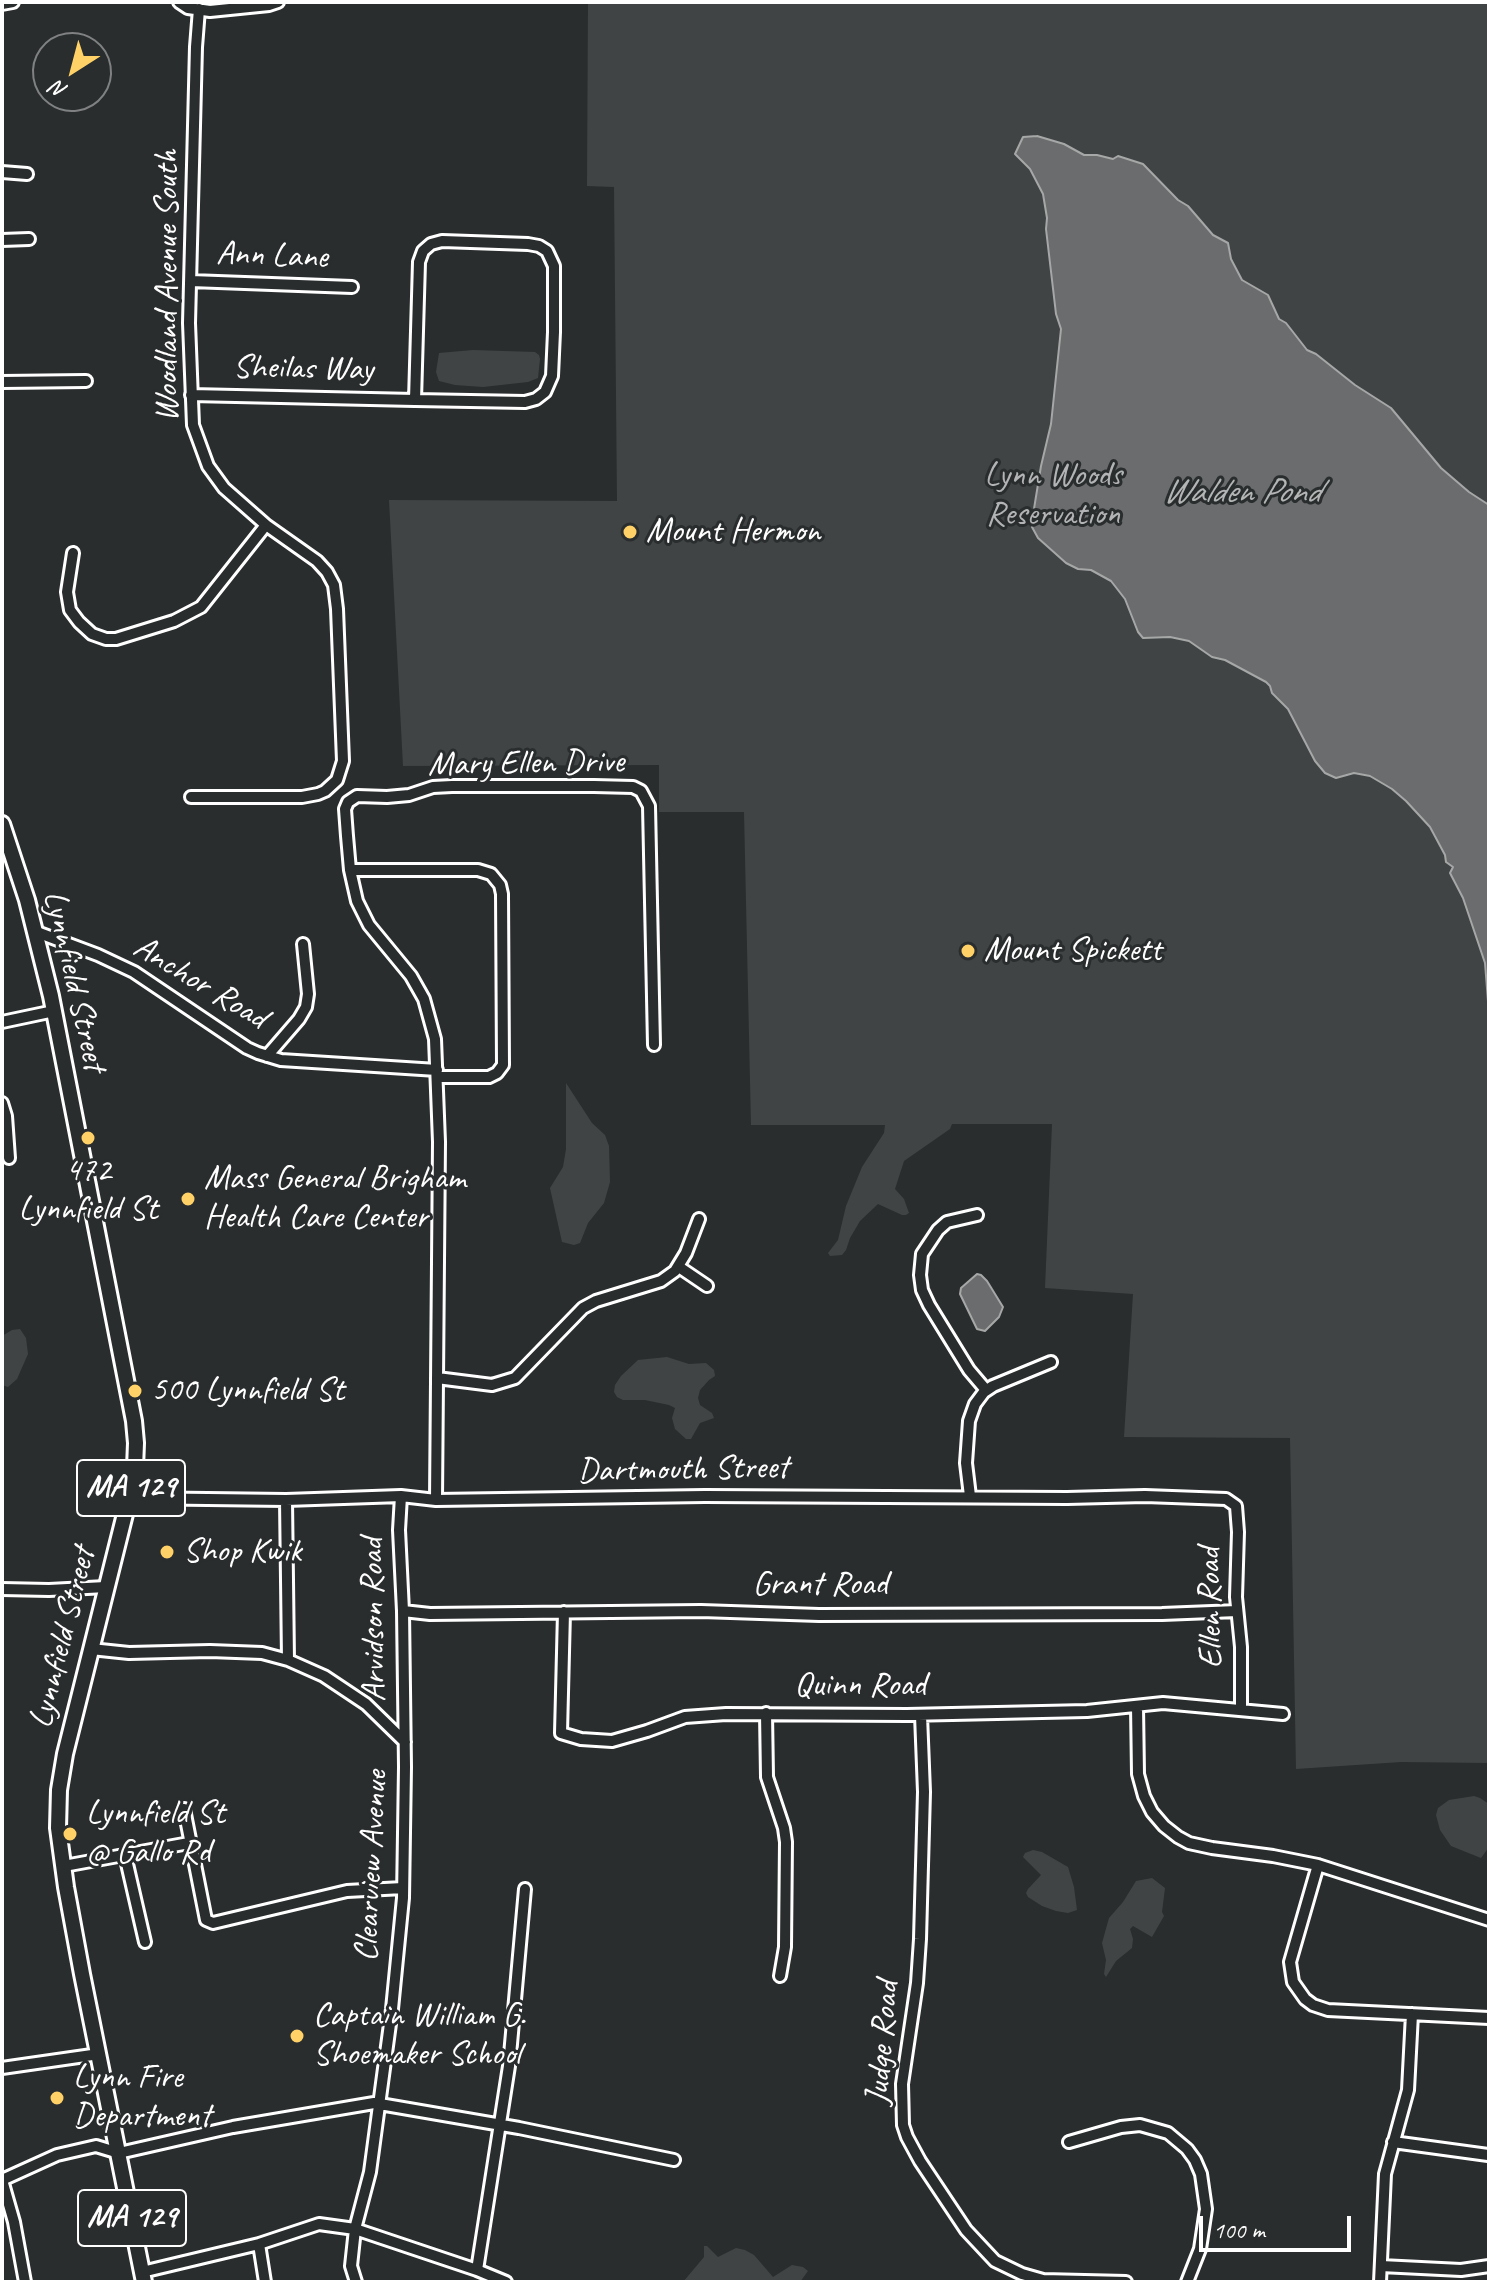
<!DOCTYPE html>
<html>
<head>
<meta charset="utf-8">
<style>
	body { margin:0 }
	#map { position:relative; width:1491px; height:2284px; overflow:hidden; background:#2a2d2e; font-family:Caveat,sans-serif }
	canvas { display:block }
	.frame { position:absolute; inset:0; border:4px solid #fff; pointer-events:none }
	.north { position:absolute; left:32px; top:32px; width:80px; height:80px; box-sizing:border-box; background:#2a2d2e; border:2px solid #7f8182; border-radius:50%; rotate:216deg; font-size:22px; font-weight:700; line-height:32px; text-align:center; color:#fff }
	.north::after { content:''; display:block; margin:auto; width:28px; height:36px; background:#ffd166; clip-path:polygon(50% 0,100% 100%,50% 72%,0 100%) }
	.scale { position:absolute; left:1199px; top:2216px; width:152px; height:36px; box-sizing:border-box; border:4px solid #fff; border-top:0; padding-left:10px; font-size:24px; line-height:28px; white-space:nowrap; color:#fff; -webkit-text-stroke:6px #2a2d2e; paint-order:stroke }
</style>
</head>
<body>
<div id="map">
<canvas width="1491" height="2284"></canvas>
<div class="frame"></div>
<div class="north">N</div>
<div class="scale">100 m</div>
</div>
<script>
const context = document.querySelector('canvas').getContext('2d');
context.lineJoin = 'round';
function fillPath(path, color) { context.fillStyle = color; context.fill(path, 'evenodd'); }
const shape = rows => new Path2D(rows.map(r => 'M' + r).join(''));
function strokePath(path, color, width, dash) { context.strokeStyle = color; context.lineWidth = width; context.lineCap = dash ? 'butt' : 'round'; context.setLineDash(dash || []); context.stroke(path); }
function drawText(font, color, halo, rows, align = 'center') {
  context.font = font + ' Caveat,sans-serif'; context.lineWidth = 6; context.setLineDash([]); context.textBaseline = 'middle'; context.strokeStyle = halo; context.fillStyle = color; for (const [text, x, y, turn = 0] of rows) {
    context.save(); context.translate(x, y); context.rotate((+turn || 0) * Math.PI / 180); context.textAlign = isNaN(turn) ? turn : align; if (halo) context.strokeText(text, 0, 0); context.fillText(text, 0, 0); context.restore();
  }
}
fillPath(shape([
	[588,2,1489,2,1489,1763,1401,1762,1296,1769,1290,1438,1124,1437,1133,1294,1045,1288,1052,1124,952,1124,950,1129,904,1161,895,1189,904,1199,909,1213,906,1215,902,1215,878,1204,860,1221,850,1238,846,1250,842,1255,830,1256,828,1253,838,1240,846,1206,862,1167,884,1133,885,1125,751,1125,744,812,659,812,659,765,403,766,389,500,617,501,614,187,587,186],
	[473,350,535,352,539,355,540,359,538,378,528,382,483,387,455,385,439,381,436,372,439,353],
	[566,1083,592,1123,605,1135,609,1146,610,1182,604,1203,588,1223,580,1243,574,1245,562,1242,550,1188,563,1167,566,1149],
	[20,1329,26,1338,28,1354,17,1379,8,1387,2,1385,2,1336,12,1330],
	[667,1357,689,1364,706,1363,714,1370,715,1376,709,1380,700,1390,698,1398,700,1405,712,1413,714,1418,700,1423,691,1439,686,1439,675,1429,672,1418,675,1408,669,1405,645,1400,623,1400,617,1397,614,1392,615,1385,621,1376,638,1360],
	[1474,1796,1480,1798,1489,1804,1489,1847,1481,1858,1451,1846,1440,1830,1436,1815,1438,1808,1449,1800],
	[1033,1850,1042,1852,1068,1867,1074,1887,1077,1910,1068,1913,1056,1911,1042,1906,1028,1897,1026,1893,1028,1889,1041,1875,1023,1857,1025,1853],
	[1152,1878,1165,1888,1162,1912,1164,1916,1152,1937,1133,1926,1130,1929,1133,1939,1132,1948,1116,1961,1106,1977,1104,1974,1106,1960,1102,1943,1109,1918,1123,1902,1136,1881],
	[704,2246,707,2246,718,2257,736,2248,745,2250,754,2255,773,2277,792,2265,803,2267,808,2271,800,2282,683,2282,704,2257]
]), '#414445');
const water = shape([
	[1037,136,1064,144,1084,155,1097,155,1113,159,1118,156,1143,164,1178,200,1188,206,1213,235,1228,243,1231,259,1242,280,1268,295,1279,319,1286,323,1307,350,1316,354,1355,385,1391,408,1441,468,1469,492,1489,505,1489,1014,1485,963,1463,898,1450,873,1453,867,1446,862,1445,855,1430,827,1406,801,1392,789,1370,776,1354,773,1336,778,1325,773,1315,761,1288,709,1272,693,1270,686,1266,682,1225,660,1212,657,1189,641,1170,637,1143,638,1138,632,1125,599,1111,581,1091,570,1078,569,1066,563,1038,538,1032,527,1032,521,1041,466,1051,424,1061,329,1056,314,1046,229,1047,218,1043,194,1030,169,1015,154,1023,137,1037,136],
	[977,1274,981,1275,987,1281,1003,1307,999,1317,985,1331,977,1329,960,1294,961,1288,977,1274]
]);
fillPath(water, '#6a6c6d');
strokePath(water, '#a6a7a7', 2);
const minor = shape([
	[179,2,188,8,210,11,269,5,278,2],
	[2,4,13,2],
	[2,172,27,174],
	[2,240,29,239],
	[191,281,352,287],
	[2,382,86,381],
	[191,395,415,400,419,262,423,251,431,244,442,241,528,244,539,246,547,251,554,266,554,332,552,376,545,392,536,399,525,402,415,400],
	[73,553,67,592,70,610,79,622,92,634,106,639,116,639,174,621,201,607,266,525],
	[191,797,302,797,318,794,325,791,337,780,343,761,337,609,334,585,327,572,317,561,266,525,224,488,208,466,193,425,189,323,196,47,199,9],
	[350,870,478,870,491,874,500,885,502,894,503,1065,497,1073,489,1077,438,1077],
	[34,931,98,955,134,972,247,1048,258,1053,281,1060,437,1070],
	[2,1022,54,1011],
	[267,1056,299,1019,306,1007,308,994,303,944],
	[2,1103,6,1116,9,1158],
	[977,1215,947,1222,938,1230,922,1254,920,1275,922,1290,929,1305,969,1370,986,1390],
	[679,1267,707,1286],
	[437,1378,492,1385,515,1378,583,1308,596,1301,661,1281,675,1271,686,1253,699,1219],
	[970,1496,966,1463,969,1421,975,1404,984,1392,993,1386,1051,1362],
	[129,1498,286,1500,401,1496,436,1500,705,1496,1067,1498,1145,1496,1226,1499,1236,1506,1238,1532,1236,1597,1241,1647,1241,1709],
	[286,1500,288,1660],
	[436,1500,439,1142,435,1039,424,999,411,976,369,925,357,901,350,870,347,836,345,809,348,802,357,796,387,797,409,795,433,787,452,786,594,786,633,787,641,791,649,806,654,1045],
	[2,1589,49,1590,106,1587],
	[403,1611,430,1614,701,1611,819,1615,1162,1614,1237,1611],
	[564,1612,561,1733,581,1739,612,1741,647,1731,685,1717,726,1714,907,1715,1087,1711,1163,1703,1283,1714],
	[91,1649,129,1653,210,1651,262,1653,288,1660,324,1676,366,1704,405,1742],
	[1137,1706,1138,1774,1144,1796,1152,1812,1164,1826,1178,1837,1189,1843,1212,1848,1273,1856,1318,1865,1489,1920],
	[766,1713,767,1777,784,1828,786,1842,785,1947,780,1976],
	[921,1715,924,1792,920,1939,917,1983,902,2084,903,2125,907,2137,920,2161,966,2230,995,2261,1022,2274,1043,2280,1126,2282],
	[184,1809,206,1920,213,1923,347,1891,403,1888],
	[125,1855,145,1942],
	[1318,1865,1290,1962,1293,1982,1305,1999,1313,2005,1328,2010,1489,2018],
	[64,1866,189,1843],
	[2,2068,99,2054],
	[1069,2142,1121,2127,1140,2125,1168,2133,1187,2149,1195,2160,1201,2174,1206,2209,1200,2249,1187,2282],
	[1393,2142,1488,2155],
	[2,2180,57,2155,96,2146,119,2153,233,2127,374,2103,519,2128,674,2160],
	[2,2180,14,2222,25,2282],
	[259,2244,265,2282],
	[1381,2266,1461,2270,1489,2266],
	[477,2270,509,2066,525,1889],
	[142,2272,259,2244,319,2224,355,2229,477,2270,506,2282],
	[356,2282,351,2266,355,2229,370,2172,392,2009,403,1898,405,1767,403,1611,399,1530,401,1496],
	[1380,2282,1385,2174,1408,2090,1412,2014]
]);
const major = shape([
	[2,824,27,900,51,996,134,1421,136,1443,135,1468,129,1498,65,1754,59,1790,58,1828,66,1887,82,1974,144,2282]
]);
strokePath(minor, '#fff', 16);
strokePath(major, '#fff', 20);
strokePath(minor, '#2a2d2e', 10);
strokePath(major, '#2a2d2e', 14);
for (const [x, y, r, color] of [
	[630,532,8,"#ffd166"],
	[968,951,8,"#ffd166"],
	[88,1138,8,"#ffd166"],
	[188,1199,8,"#ffd166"],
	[135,1391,8,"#ffd166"],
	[167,1552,8,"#ffd166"],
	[70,1834,8,"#ffd166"],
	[297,2036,8,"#ffd166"],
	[57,2098,8,"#ffd166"]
]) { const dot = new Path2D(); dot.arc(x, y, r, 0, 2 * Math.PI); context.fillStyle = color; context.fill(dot); strokePath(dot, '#2a2d2e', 3); }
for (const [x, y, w] of [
	[131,1488,108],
	[132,2218,108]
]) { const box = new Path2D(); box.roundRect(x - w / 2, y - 28, w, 56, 6); context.fillStyle = '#2a2d2e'; context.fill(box); strokePath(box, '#fff', 2); }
drawText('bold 32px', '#fff', null, [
	["MA 129",131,1488],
	["MA 129",132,2218]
]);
drawText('34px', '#fff', '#2a2d2e', [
	["Ann Lane",272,256,2],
	["Woodland Avenue South",168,286,-90],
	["Sheilas Way",303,369,1],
	["Mary Ellen Drive",526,764,-1],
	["Lynnfield Street",74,981,77],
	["Anchor Road",200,983,31],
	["Dartmouth Street",683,1470,-1],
	["Grant Road",820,1585],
	["Ellen Road",1211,1608,-91],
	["Arvidson Road",374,1620,-91],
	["Lynnfield Street",63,1638,-76],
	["Quinn Road",860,1686],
	["Clearview Avenue",372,1866,-87],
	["Judge Road",883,2043,-85]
]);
drawText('34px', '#b3b4b5', '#2a2d2e', [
	["Lynn Woods",1053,476],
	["Reservation",1053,515]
]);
drawText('34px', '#fff', '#2a2d2e', [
	["Mount Hermon",646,532],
	["Mount Spickett",984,951],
	["472",88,1171,"center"],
	["Lynnfield St",88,1210,"center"],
	["Mass General Brigham",204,1179],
	["Health Care Center",204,1218],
	["500 Lynnfield St",151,1391],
	["Shop Kwik",183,1552],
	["Lynnfield St",86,1814],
	["@ Gallo Rd",86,1853],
	["Captain William G.",313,2016],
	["Shoemaker School",313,2055],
	["Lynn Fire",73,2078],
	["Department",73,2117]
], 'left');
drawText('italic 36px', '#b4b6b6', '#2a2d2e', [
	["Walden Pond",1241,493]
]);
</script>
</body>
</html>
